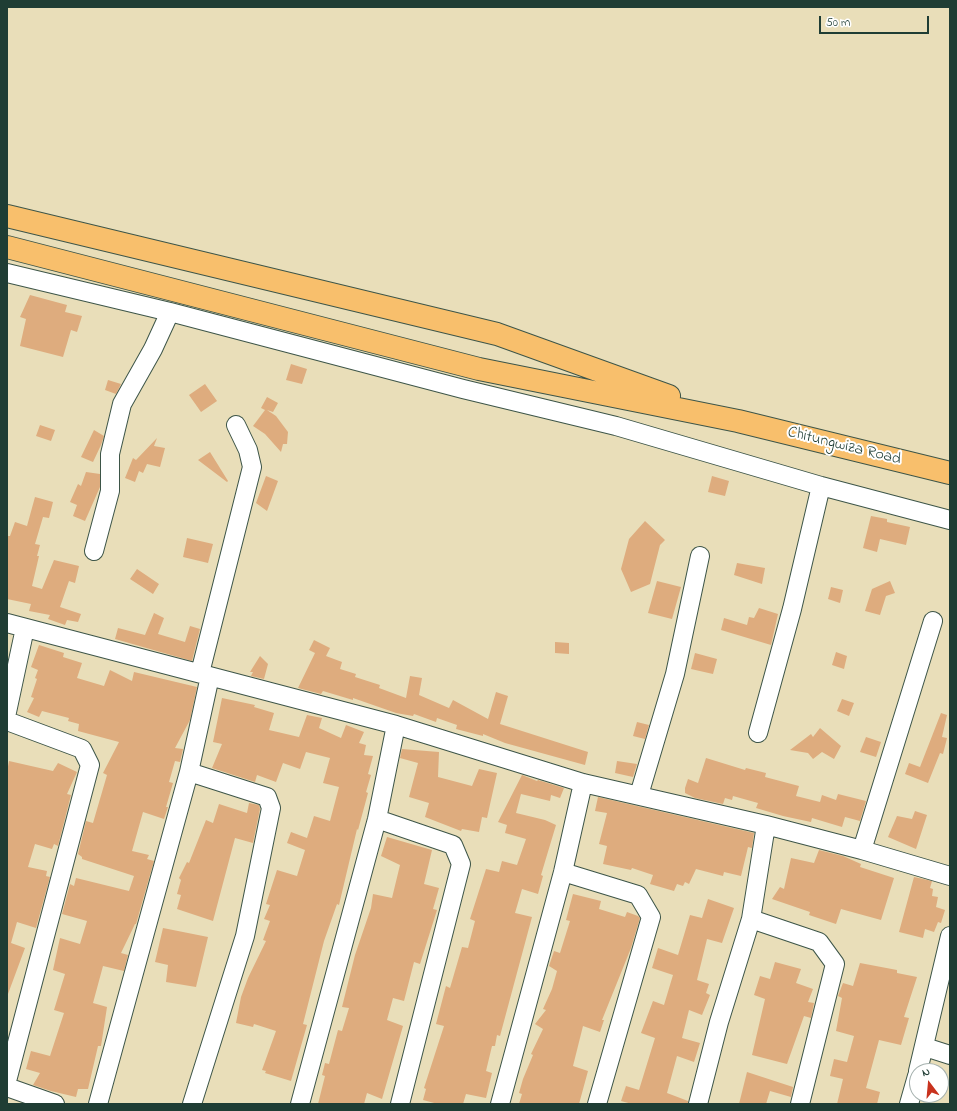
<!DOCTYPE html>
<html>
<head>
<meta charset="utf-8">
<style>
	body { margin:0 }
	#map { position:relative; width:957px; height:1111px; overflow:hidden; background:#e9deb9; font-family:"Indie Flower",sans-serif }
	canvas { display:block }
	.frame { position:absolute; inset:0; border:8px solid #1f3d34; pointer-events:none }
	.north { position:absolute; left:909px; top:1063px; width:40px; height:40px; box-sizing:border-box; background:#fff; border:1px solid #a5b1ae; border-radius:50%; rotate:344deg; font-size:11px; font-weight:700; line-height:16px; text-align:center; color:#1f3d34 }
	.north::after { content:''; display:block; margin:auto; width:14px; height:18px; background:#c8321e; clip-path:polygon(50% 0,100% 100%,50% 72%,0 100%) }
	.scale { position:absolute; left:819px; top:16px; width:110px; height:18px; box-sizing:border-box; border:2px solid #1f3d34; border-top:0; padding-left:5px; font-size:12px; line-height:14px; white-space:nowrap; color:#1f3d34; -webkit-text-stroke:3px #fff; paint-order:stroke }
</style>
</head>
<body>
<div id="map">
<canvas width="957" height="1111"></canvas>
<div class="frame"></div>
<div class="north">N</div>
<div class="scale">50 m</div>
</div>
<script>
const context = document.querySelector('canvas').getContext('2d');
context.lineJoin = 'round';
function fillPath(path, color) { context.fillStyle = color; context.fill(path, 'evenodd'); }
const shape = rows => new Path2D(rows.map(r => 'M' + r).join(''));
function strokePath(path, color, width, dash) { context.strokeStyle = color; context.lineWidth = width; context.lineCap = dash ? 'butt' : 'round'; context.setLineDash(dash || []); context.stroke(path); }
function drawText(font, color, halo, rows, align = 'center') {
  context.font = font + ' "Indie Flower",sans-serif'; context.lineWidth = 4; context.setLineDash([]); context.textBaseline = 'middle'; context.strokeStyle = halo; context.fillStyle = color; for (const [text, x, y, turn = 0] of rows) {
    context.save(); context.translate(x, y); context.rotate((+turn || 0) * Math.PI / 180); context.textAlign = isNaN(turn) ? turn : align; if (halo) context.strokeText(text, 0, 0); context.fillText(text, 0, 0); context.restore();
  }
}
fillPath(shape([
	[30,295,67,305,65,312,82,316,77,332,71,330,63,357,20,346,26,319,20,317],
	[291,364,307,369,302,384,286,380],
	[108,380,121,384,116,394,105,390],
	[205,384,217,401,201,412,189,395],
	[267,397,278,403,273,412,267,410,276,416,288,432,287,444,283,444,281,452,265,434,253,426,265,410,261,408],
	[40,425,55,430,51,441,36,436],
	[94,430,104,436,101,445,93,462,81,457],
	[157,438,154,446,165,448,160,467,147,464,143,473,139,471,135,482,125,478,133,458,136,460],
	[210,452,228,481,227,482,198,460],
	[86,472,100,474,100,487,85,521,73,516,77,505,70,502,78,484,81,486],
	[266,476,278,481,267,511,256,503],
	[712,476,729,481,725,496,708,492],
	[35,497,53,502,49,518,43,517,35,544,40,545,37,556,39,556,32,586,42,589,54,560,79,566,75,583,69,581,60,607,81,614,78,622,67,620,65,625,48,619,50,615,29,611,31,604,7,599,7,536,10,536,15,522,27,526],
	[871,516,887,519,887,522,910,527,906,545,880,539,877,552,863,548],
	[645,521,665,540,660,545,650,584,631,592,621,569,629,539],
	[187,538,213,544,208,563,183,557],
	[737,563,765,568,762,584,734,575],
	[137,569,159,584,153,594,130,579],
	[657,581,681,587,672,619,648,613],
	[890,581,895,593,886,596,880,615,865,611,872,589],
	[831,587,843,590,840,603,828,599],
	[759,608,778,614,771,645,721,630,724,618,747,625,749,617,754,618],
	[154,613,164,618,158,634,185,642,190,626,200,629,192,661,115,639,118,628,145,635],
	[314,640,330,648,326,656,342,662,340,669,356,674,355,677,380,685,379,688,406,698,410,676,422,678,419,695,449,708,453,700,488,719,496,692,508,696,500,724,588,752,585,765,505,743,483,734,483,736,456,729,457,725,437,718,436,722,414,714,413,716,396,713,353,698,353,700,323,691,321,694,298,688,315,653,309,650],
	[555,642,569,643,569,654,555,653],
	[39,645,64,653,63,657,82,663,77,678,104,686,110,670,132,681,134,672,197,687,190,720,175,748,183,749,180,762,175,761,169,782,173,783,166,807,168,807,164,819,143,812,132,851,149,855,147,859,154,861,136,924,135,924,121,953,128,955,124,971,103,966,93,1003,107,1007,101,1046,98,1046,88,1089,78,1089,76,1097,51,1091,33,1085,40,1073,26,1069,31,1051,50,1056,64,1013,54,1010,65,974,53,970,60,938,80,944,87,921,62,914,70,884,74,886,76,878,129,891,134,876,82,859,82,857,78,854,86,821,93,823,107,775,103,773,119,742,78,731,79,724,68,721,69,718,42,711,39,717,27,712,34,698,31,697,37,679,35,678,38,670,31,667],
	[836,652,847,656,844,669,832,665],
	[695,653,717,659,713,674,691,669],
	[260,656,268,664,264,679,251,676,253,672,250,672],
	[222,698,255,705,254,707,274,713,269,730,299,737,307,715,322,718,319,728,341,738,346,725,364,732,359,743,366,745,364,755,373,756,368,774,371,775,366,792,368,793,358,830,357,829,339,905,337,904,324,941,303,1024,307,1025,291,1081,265,1073,266,1071,262,1070,276,1031,254,1024,253,1027,236,1023,241,997,248,978,266,941,263,940,270,921,264,919,270,905,266,904,277,870,297,876,305,850,287,843,291,832,307,838,314,816,330,821,339,787,323,783,330,758,306,752,300,769,283,763,276,782,257,775,255,782,212,768,222,744,213,742],
	[842,699,854,703,849,716,837,711],
	[941,713,947,715,942,737,947,738,943,754,940,753,928,783,905,774,909,763,920,767],
	[637,722,649,725,645,739,633,736],
	[820,728,841,746,834,759,822,752,813,759,808,753,790,750,811,734,813,737],
	[866,737,881,742,876,757,860,752],
	[402,749,439,752,438,777,472,786,479,769,497,773,487,818,482,817,479,832,462,829,461,831,425,817,429,803,409,797,418,763,400,758],
	[706,758,745,770,746,768,766,773,765,777,799,786,796,796,820,802,822,795,836,800,838,794,866,801,860,821,845,817,842,827,812,818,811,822,783,816,756,808,758,803,733,796,732,800,725,798,723,804,695,798,685,793,685,788,688,779,698,783],
	[9,761,53,771,58,763,77,772,67,794,71,795,58,846,54,844,52,849,35,844,28,867,47,871,46,876,50,877,36,928,17,922,11,943,25,948,8,994,7,772],
	[617,761,637,764,633,777,615,773],
	[522,775,537,781,538,780,564,788,560,798,551,795,550,801,521,794,516,813,545,820,556,825,541,875,543,876,538,894,522,889,515,913,532,917,500,1036,497,1035,495,1046,492,1046,486,1071,492,1073,486,1098,466,1094,463,1104,438,1104,423,1100,426,1089,424,1088,444,1026,436,1024,446,986,450,988,462,947,468,948,475,921,470,919,486,869,499,872,502,861,517,865,526,839,505,833,507,825,498,822],
	[598,797,754,833,752,848,748,847,741,876,724,872,723,876,696,869,689,884,685,882,683,886,677,884,674,891,650,884,653,875,632,868,631,870,603,864,607,846,599,844,607,813,595,811],
	[249,803,259,805,260,809,253,843,235,838,213,921,177,909,181,895,177,894,181,880,179,878,187,862,189,863,206,820,213,823,219,804,247,813],
	[915,811,927,815,916,849,888,837,897,816,912,819],
	[387,837,432,850,424,884,439,888,433,909,437,910,420,964,414,962,404,1001,393,998,387,1020,403,1026,382,1099,367,1093,364,1104,318,1104,325,1076,322,1075,325,1063,329,1064,338,1030,342,1031,349,1008,342,1007,355,955,371,908,373,894,392,898,400,865,381,856],
	[819,850,843,856,861,864,860,867,894,878,881,920,841,909,836,924,809,915,810,912,772,899,780,887,784,889,791,858,814,863],
	[914,877,932,881,930,888,933,889,932,896,938,897,936,907,945,910,941,923,938,922,934,932,925,929,923,938,899,932],
	[573,894,601,901,599,909,625,917,627,912,638,916,640,918,631,948,602,1020,604,1020,600,1032,583,1026,573,1066,588,1071,579,1104,519,1104,522,1094,519,1093,523,1079,533,1055,531,1054,543,1029,535,1024,546,1010,543,1009,552,989,557,971,549,966,554,951,560,953,570,921,566,920],
	[708,899,734,908,722,943,707,939,697,980,709,984,706,993,710,995,702,1015,689,1010,682,1038,700,1043,694,1062,677,1056,667,1093,688,1101,688,1104,632,1104,621,1101,626,1086,639,1090,655,1038,641,1033,653,1001,664,1005,673,975,652,968,658,948,678,955,690,915,702,918],
	[163,928,208,937,196,987,166,982,168,965,155,962],
	[775,962,801,969,796,983,813,989,808,1002,814,1003,811,1018,804,1016,787,1064,752,1055,765,999,754,995,760,976,770,979],
	[860,963,897,970,897,973,917,977,904,1017,909,1018,901,1045,879,1040,866,1088,880,1092,877,1104,837,1104,843,1079,830,1076,834,1059,847,1062,854,1036,836,1031,842,998,838,996,843,983,853,986],
	[747,1072,793,1087,791,1097,770,1091,766,1104,739,1104]
]), '#deac7e');
const minor = shape([
	[7,273,170,312,463,389,616,426,821,486,950,520],
	[94,551,110,491,110,454,122,404,153,349,170,312],
	[7,623,396,725,583,783,766,825,862,850,950,876],
	[200,673,252,467,248,450,236,425],
	[7,712,25,628],
	[7,721,82,749,90,765,7,1081],
	[758,733,792,609,821,486],
	[189,772,267,797,271,808,245,936,192,1104],
	[639,795,675,674,700,556],
	[377,819,453,845,461,864,400,1104],
	[862,850,933,621],
	[563,872,638,895,651,917,597,1104],
	[751,919,819,942,835,964,800,1104],
	[925,1047,950,1055],
	[918,1071,950,936],
	[7,1087,55,1104],
	[98,1104,189,772,210,676],
	[300,1104,377,819,396,725],
	[500,1104,563,872,583,783],
	[698,1104,719,1022,751,919,766,825],
	[909,1104,917,1076]
]);
const primary = shape([
	[7,216,497,334,669,396],
	[7,247,479,369,738,421,950,473]
]);
strokePath(minor, '#3d5548', 20);
strokePath(primary, '#3d5548', 24);
strokePath(minor, '#fff', 18);
strokePath(primary, '#f8bf6c', 22);
drawText('16px', '#1f3d34', '#fff', [
	["Chitungwiza Road",844,447,14]
]);
</script>
</body>
</html>
